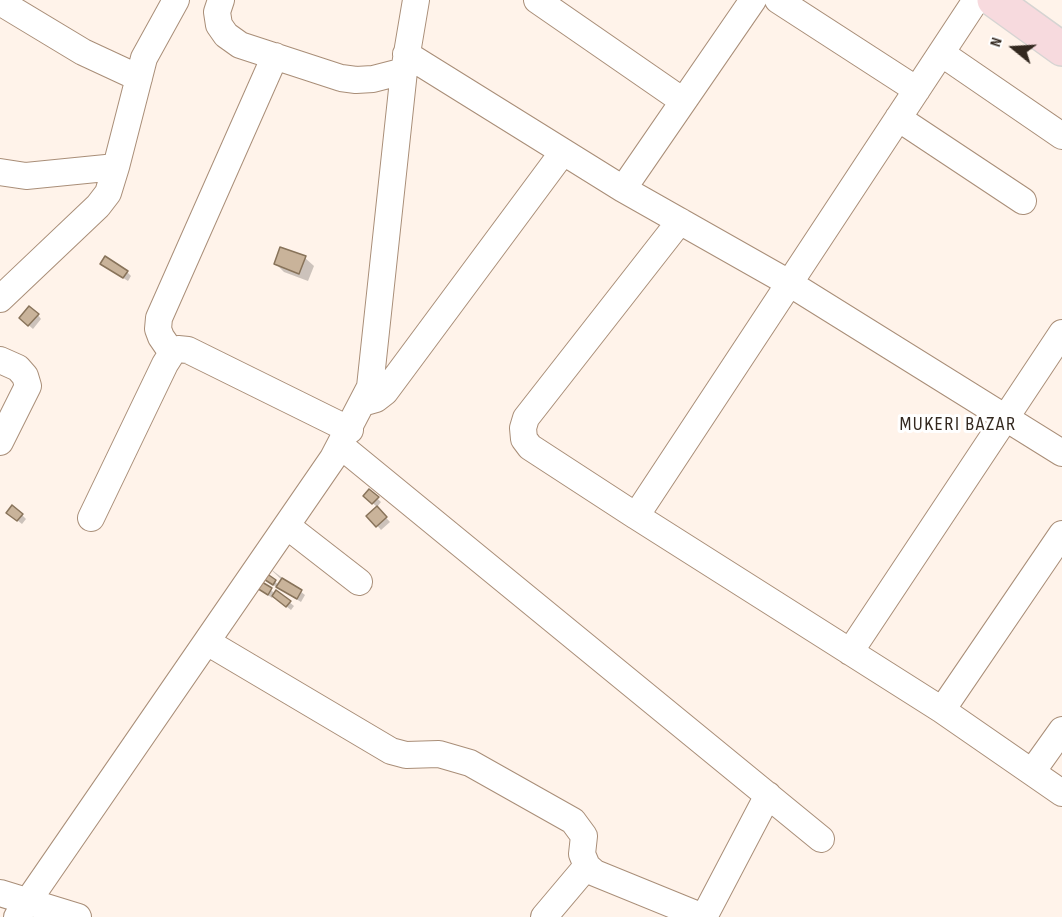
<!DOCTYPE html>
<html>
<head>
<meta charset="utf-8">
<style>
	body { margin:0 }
	#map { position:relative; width:1062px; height:917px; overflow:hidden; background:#fff3ea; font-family:"Sofia Sans Condensed",sans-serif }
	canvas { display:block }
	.north { position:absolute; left:984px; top:18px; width:60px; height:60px; -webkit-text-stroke:4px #fff; paint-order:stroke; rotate:288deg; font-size:16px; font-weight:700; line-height:24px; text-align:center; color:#33281f }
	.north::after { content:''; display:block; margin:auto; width:21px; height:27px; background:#33281f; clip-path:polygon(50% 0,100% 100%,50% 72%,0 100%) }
</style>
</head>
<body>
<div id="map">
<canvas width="1062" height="917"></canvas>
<div class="north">N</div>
</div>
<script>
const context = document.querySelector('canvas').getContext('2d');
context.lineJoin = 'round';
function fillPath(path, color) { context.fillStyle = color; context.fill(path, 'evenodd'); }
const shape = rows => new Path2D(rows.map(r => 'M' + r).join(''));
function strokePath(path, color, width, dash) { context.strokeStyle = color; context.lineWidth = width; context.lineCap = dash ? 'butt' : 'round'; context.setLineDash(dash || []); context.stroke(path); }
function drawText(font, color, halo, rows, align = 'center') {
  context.font = font + ' "Sofia Sans Condensed",sans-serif'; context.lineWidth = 6; context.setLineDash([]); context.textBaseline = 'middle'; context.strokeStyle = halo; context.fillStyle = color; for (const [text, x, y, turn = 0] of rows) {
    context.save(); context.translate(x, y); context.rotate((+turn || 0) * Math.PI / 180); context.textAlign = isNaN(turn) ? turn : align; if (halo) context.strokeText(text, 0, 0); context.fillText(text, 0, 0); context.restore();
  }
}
fillPath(shape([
	[305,258,314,266,308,281,284,272,275,263],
	[106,267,127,272,131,276,128,281],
	[38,315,41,319,33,329,25,322],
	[369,491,381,502,377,507,365,496],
	[377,508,390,522,381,530,369,516],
	[22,515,26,519,22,524,12,516],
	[268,567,305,595,301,602,265,580,263,573,279,585,282,580],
	[254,585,271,590,275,594,277,592,294,606,291,610,273,596,272,598]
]), '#0003');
const building = shape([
	[280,247,306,256,299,274,274,264,280,247],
	[105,256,128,271,123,278,100,264,105,256],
	[29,306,39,314,28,326,19,318,29,306],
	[369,489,379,497,372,504,363,496,369,489],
	[12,505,23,514,17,521,6,513,12,505],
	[377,506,387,517,376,527,366,516,377,506],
	[263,571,276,580,273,585,259,576,263,571],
	[282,578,302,590,297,599,276,587,282,578],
	[257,579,272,588,268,595,252,585,257,579],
	[276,590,291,601,286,607,272,596,276,590]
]);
fillPath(building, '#c9b39a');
strokePath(building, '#88735a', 1.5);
const minor = shape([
	[221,0,217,12,219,25,226,35,240,45,341,78,356,80,373,79,404,71],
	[537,0,683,101],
	[778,0,917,90],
	[976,0,636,516,942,710,1062,793],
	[0,2,83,52,139,78],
	[941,53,1062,136],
	[406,54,623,189,789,283,1062,453],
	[898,118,1023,201],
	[0,172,26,176,116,167,144,58,176,0],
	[623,189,753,0],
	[0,299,98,206,108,193,116,167],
	[172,353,161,337,158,329,159,318,275,56],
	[0,360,18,368,25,376,28,386,0,442],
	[362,403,376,399,385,392,563,152],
	[341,446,821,839],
	[636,516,530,447,524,439,523,428,526,418,680,221],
	[91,518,165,364,172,353,178,349,188,350,350,430],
	[287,526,359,582],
	[207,642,391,751,406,755,439,754,470,763,573,821,584,836,582,854,587,866,595,873,703,917],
	[850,652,1062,333],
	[942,710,1062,534],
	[1032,772,1062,730],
	[0,893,78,917],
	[17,917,333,458,370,387,404,71,416,0],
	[544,917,587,866],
	[704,917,768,795]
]);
const major = shape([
	[994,0,1062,49]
]);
strokePath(minor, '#a98e78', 28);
strokePath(major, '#d6d4d2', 36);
strokePath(minor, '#fff', 26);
strokePath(major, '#f7dade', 33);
context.letterSpacing = '1.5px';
drawText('20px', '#33281f', '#fff', [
	["MUKERI BAZAR",958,425]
]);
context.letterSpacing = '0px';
</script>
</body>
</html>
